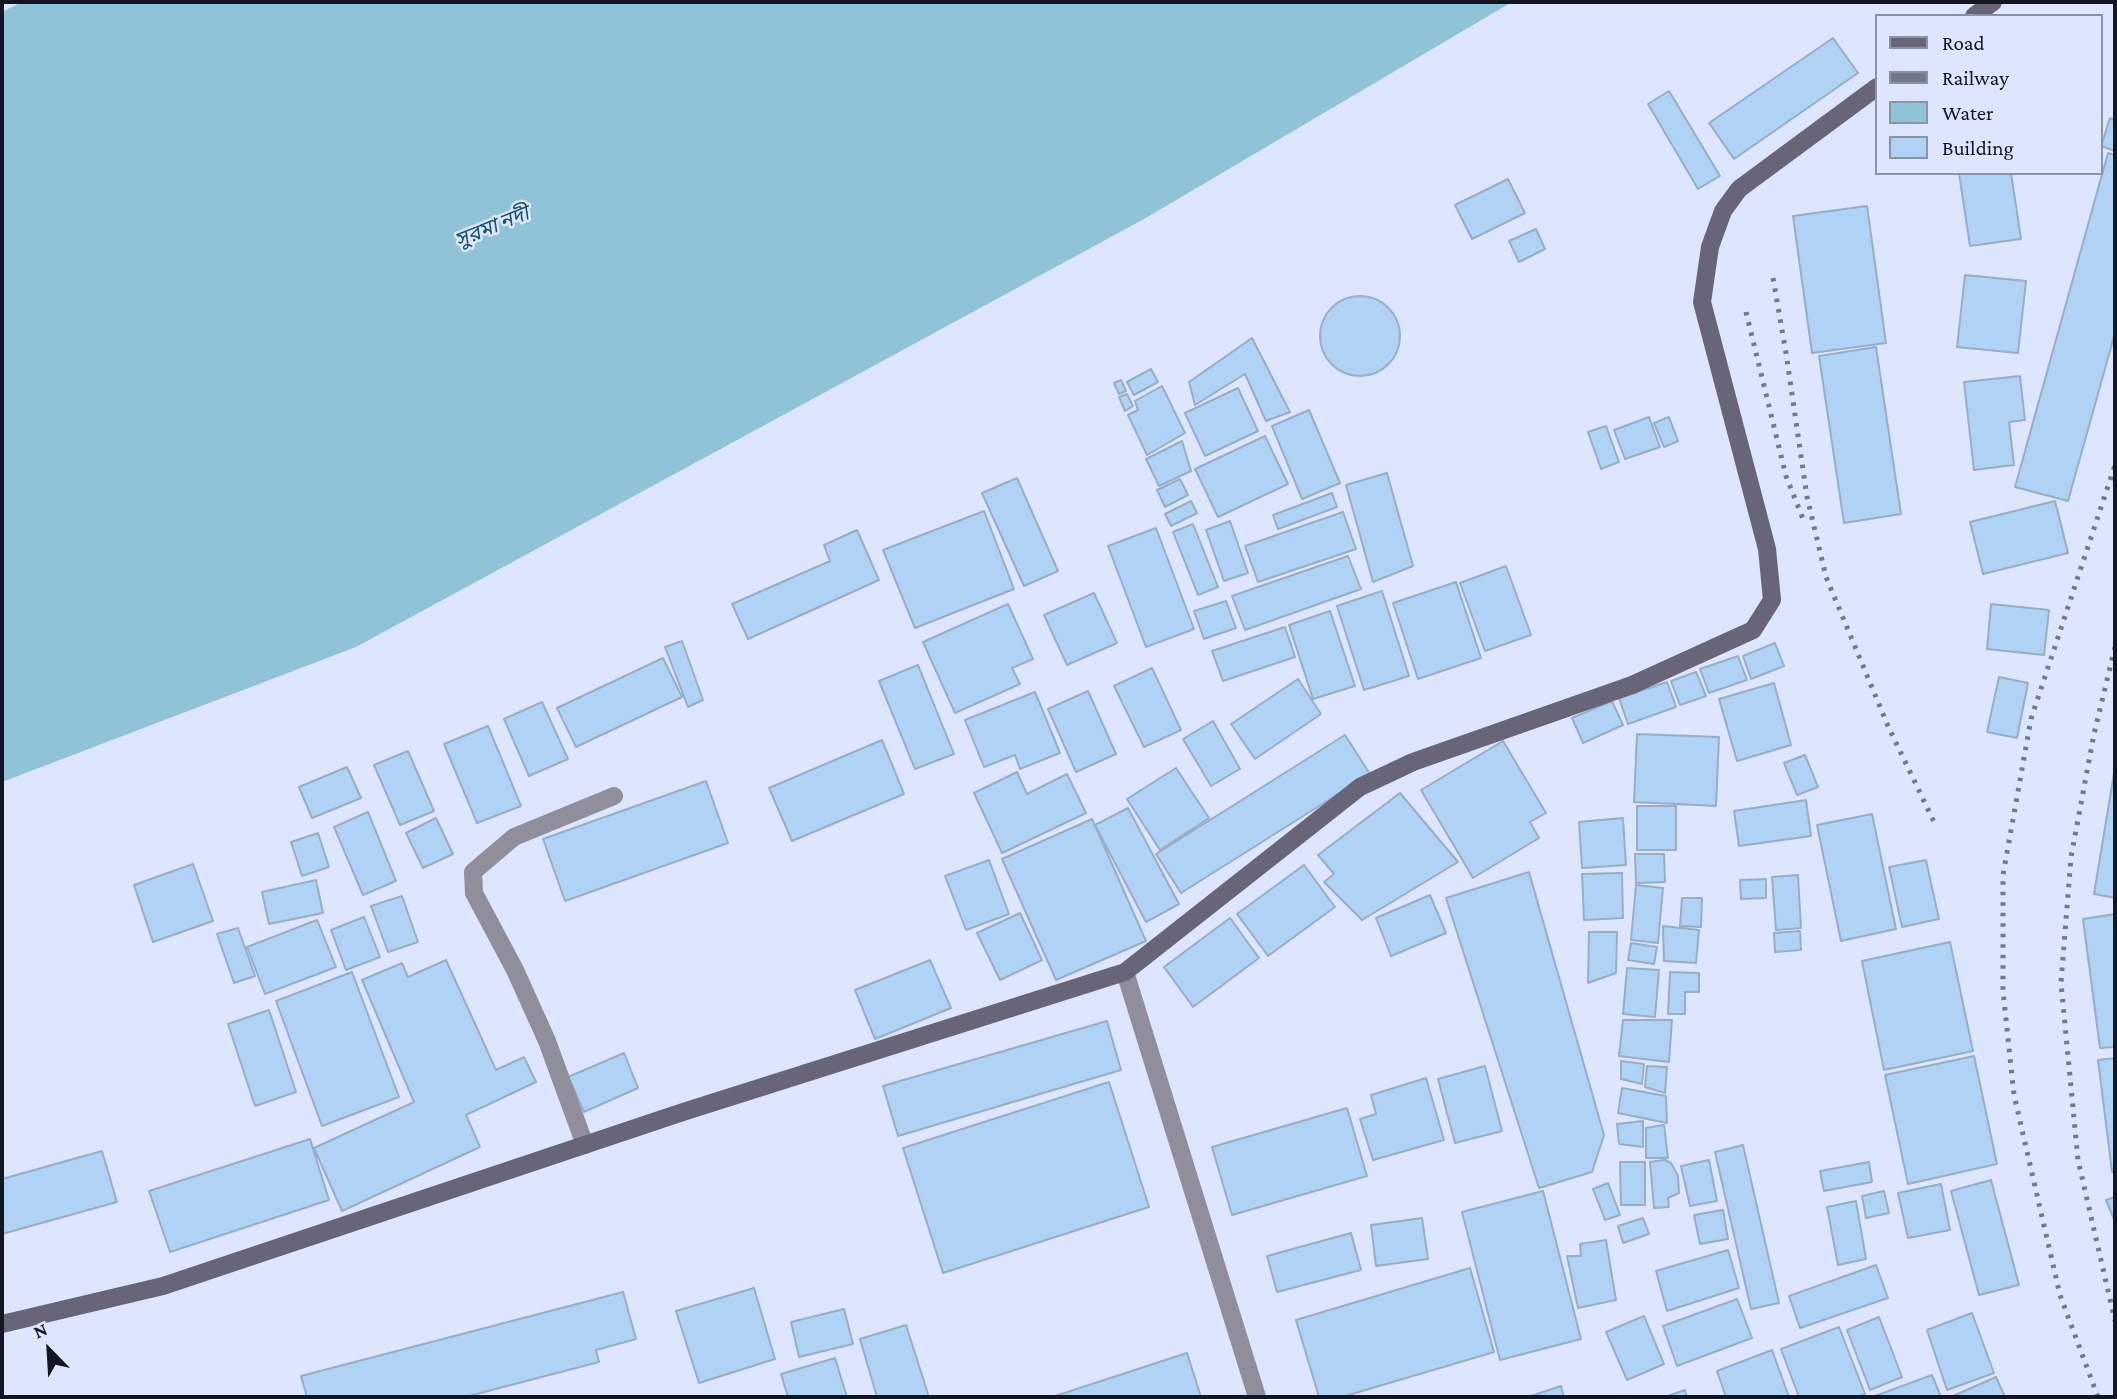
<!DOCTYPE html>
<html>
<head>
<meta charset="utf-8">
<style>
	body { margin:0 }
	#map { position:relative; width:2117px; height:1399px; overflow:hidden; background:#dde6fe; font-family:"Crimson Pro",serif }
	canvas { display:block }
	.frame { position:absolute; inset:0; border:4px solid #131620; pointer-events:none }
	.legend { position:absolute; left:1875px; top:14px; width:228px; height:161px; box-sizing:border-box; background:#dde6fe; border:2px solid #8c93a5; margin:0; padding:9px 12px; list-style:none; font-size:21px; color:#131620 }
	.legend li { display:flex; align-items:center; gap:14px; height:35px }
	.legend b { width:35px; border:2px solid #8c93a5 }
	.north { position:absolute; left:14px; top:1315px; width:70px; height:70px; -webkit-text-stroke:5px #dde6fe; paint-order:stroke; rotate:336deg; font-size:19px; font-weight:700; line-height:28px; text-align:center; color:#131620 }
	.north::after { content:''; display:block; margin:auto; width:24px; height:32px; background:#131620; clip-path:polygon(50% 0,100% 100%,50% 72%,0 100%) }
</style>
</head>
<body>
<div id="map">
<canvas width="2117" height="1399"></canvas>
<div class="frame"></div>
<ul class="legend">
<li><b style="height:9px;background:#676577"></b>Road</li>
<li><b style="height:9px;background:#73798a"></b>Railway</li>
<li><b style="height:19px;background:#90c2d8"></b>Water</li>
<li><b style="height:19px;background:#b0d2f5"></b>Building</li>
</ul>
<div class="north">N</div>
</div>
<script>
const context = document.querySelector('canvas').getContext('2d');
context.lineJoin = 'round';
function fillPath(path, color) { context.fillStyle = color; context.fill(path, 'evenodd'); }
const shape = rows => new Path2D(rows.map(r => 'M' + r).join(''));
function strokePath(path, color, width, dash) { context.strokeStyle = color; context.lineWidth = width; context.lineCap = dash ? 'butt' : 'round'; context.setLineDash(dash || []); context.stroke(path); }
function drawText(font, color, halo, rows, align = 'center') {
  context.font = font + ' "Crimson Pro","Noto Sans Bengali",serif'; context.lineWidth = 5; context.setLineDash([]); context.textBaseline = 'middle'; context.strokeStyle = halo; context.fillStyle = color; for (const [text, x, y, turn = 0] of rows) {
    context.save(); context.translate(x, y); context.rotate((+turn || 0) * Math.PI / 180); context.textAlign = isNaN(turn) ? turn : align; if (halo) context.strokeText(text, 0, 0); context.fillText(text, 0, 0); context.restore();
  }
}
fillPath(shape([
	[22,2,1512,2,1144,219,356,647,2,782,2,12]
]), '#90c2d8');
const building = shape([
	[1833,38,1858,73,1734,159,1709,123,1833,38],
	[1669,91,1720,176,1698,189,1648,104,1669,91],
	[2110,118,2115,120,2115,151,2101,146,2110,118],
	[2108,153,2115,155,2115,333,2068,501,2015,487,2108,153],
	[1959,173,2011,173,2021,239,1970,246,1959,173],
	[1508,179,1525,213,1472,239,1455,205,1508,179],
	[1867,206,1886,343,1812,353,1793,216,1867,206],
	[1536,229,1545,249,1519,262,1509,241,1536,229],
	[1965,275,2026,281,2018,353,1957,347,1965,275],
	'1320 336a40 40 0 1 1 80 0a40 40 0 1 1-80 0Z',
	[1252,338,1290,412,1266,421,1245,374,1195,405,1189,382,1252,338],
	[1876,347,1901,514,1844,523,1819,356,1876,347],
	[1151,369,1158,382,1134,395,1127,382,1151,369],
	[2020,376,2025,420,2009,422,2014,465,1974,470,1964,382,2020,376],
	[1121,380,1126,391,1119,394,1114,383,1121,380],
	[1162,386,1185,433,1147,455,1128,415,1138,410,1135,401,1162,386],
	[1238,388,1258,431,1205,456,1185,413,1238,388],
	[1127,394,1133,406,1125,411,1119,397,1127,394],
	[1309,410,1340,483,1302,499,1272,426,1309,410],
	[1649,417,1660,447,1625,459,1614,430,1649,417],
	[1669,417,1678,441,1664,447,1654,423,1669,417],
	[1606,426,1619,462,1601,469,1588,432,1606,426],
	[1265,436,1288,484,1218,517,1195,469,1265,436],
	[1182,441,1191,471,1159,486,1146,459,1182,441],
	[1387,473,1413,566,1373,582,1346,485,1387,473],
	[1017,478,1058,571,1024,586,982,493,1017,478],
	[1180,479,1188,495,1165,507,1157,490,1180,479],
	[1332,493,1337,507,1278,529,1273,515,1332,493],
	[1191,501,1197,513,1171,526,1165,514,1191,501],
	[2055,501,2068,553,1983,574,1970,522,2055,501],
	[984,511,1014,589,915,628,883,550,984,511],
	[1343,512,1356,549,1258,582,1245,546,1343,512],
	[1230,521,1248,573,1224,581,1206,530,1230,521],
	[1193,524,1218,587,1198,595,1173,532,1193,524],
	[1156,528,1194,629,1146,647,1108,546,1156,528],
	[857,530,879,580,748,639,732,604,830,561,824,545,857,530],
	[1348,556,1361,589,1245,630,1232,596,1348,556],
	[1506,566,1531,635,1485,651,1460,583,1506,566],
	[1456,582,1481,658,1418,679,1393,603,1456,582],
	[1382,591,1409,676,1364,690,1337,606,1382,591],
	[1094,593,1117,643,1067,665,1044,615,1094,593],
	[1226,601,1236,628,1204,639,1194,611,1226,601],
	[1008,604,1033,659,1012,668,1020,684,955,713,923,642,1008,604],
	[1991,604,2049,610,2044,655,1987,649,1991,604],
	[1330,611,1355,686,1313,699,1289,625,1330,611],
	[1285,627,1295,657,1223,681,1212,651,1285,627],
	[682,641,703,700,688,707,665,647,682,641],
	[1775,643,1784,666,1751,679,1743,656,1775,643],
	[1738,656,1747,680,1709,693,1700,669,1738,656],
	[663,658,682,697,576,747,557,708,663,658],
	[918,665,954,754,915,769,879,681,918,665],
	[1152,668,1181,730,1144,747,1114,686,1152,668],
	[1696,672,1706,696,1680,705,1671,681,1696,672],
	[1999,677,2028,683,2017,738,1987,732,1999,677],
	[1298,679,1321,714,1255,759,1231,724,1298,679],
	[1667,682,1676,707,1628,724,1619,698,1667,682],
	[1774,683,1791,745,1737,761,1719,699,1774,683],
	[1088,691,1116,754,1076,772,1048,709,1088,691],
	[1035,692,1060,753,1020,769,1015,755,984,767,965,720,1035,692],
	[1612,701,1623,725,1583,743,1572,718,1612,701],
	[542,702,568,759,529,776,504,719,542,702],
	[1213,721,1240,769,1211,786,1183,739,1213,721],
	[488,726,521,806,477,823,444,744,488,726],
	[1637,734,1719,737,1716,806,1634,802,1637,734],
	[1345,735,1370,774,1181,893,1156,854,1345,735],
	[882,740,904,794,792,841,769,788,882,740],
	[1503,741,1546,813,1530,822,1539,838,1473,878,1421,790,1503,741],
	[408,751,434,811,400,825,374,765,408,751],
	[1805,755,1818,787,1797,795,1784,763,1805,755],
	[347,767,361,798,312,818,299,787,347,767],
	[2115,767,2115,898,2094,894,2115,767],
	[1176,768,1209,818,1160,850,1127,799,1176,768],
	[1017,772,1027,794,1067,774,1086,813,1002,853,974,793,1017,772],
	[706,781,728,843,565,901,543,839,706,781],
	[1400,793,1458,862,1362,920,1324,882,1334,874,1318,855,1400,793],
	[1806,800,1811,836,1739,846,1734,811,1806,800],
	[1637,806,1676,806,1676,850,1637,850,1637,806],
	[1128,808,1179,904,1146,922,1095,825,1128,808],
	[368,812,396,881,363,895,334,827,368,812],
	[1872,814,1896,929,1841,941,1817,825,1872,814],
	[436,818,453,854,423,868,406,833,436,818],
	[1623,818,1626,865,1582,868,1579,822,1623,818],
	[1092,819,1146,941,1056,980,1002,859,1092,819],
	[318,833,329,867,302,876,291,842,318,833],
	[1635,854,1664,854,1665,882,1636,883,1635,854],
	[989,860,1009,914,966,930,945,876,989,860],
	[1926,860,1939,919,1902,927,1889,867,1926,860],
	[193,864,213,921,153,942,134,885,193,864],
	[1304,865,1335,907,1268,956,1237,914,1304,865],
	[1529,872,1604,1135,1592,1172,1539,1188,1446,898,1529,872],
	[1622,873,1623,918,1584,920,1582,874,1622,873],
	[1798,875,1801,928,1776,930,1772,877,1798,875],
	[1766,879,1766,898,1741,899,1740,880,1766,879],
	[316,880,323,913,269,924,262,892,316,880],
	[1636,885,1663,888,1658,943,1631,940,1636,885],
	[1430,895,1446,933,1391,956,1376,918,1430,895],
	[402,896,418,942,388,952,371,906,402,896],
	[1682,898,1702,898,1701,927,1680,926,1682,898],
	[1020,913,1042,960,1000,980,977,933,1020,913],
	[2115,914,2115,1047,2100,1048,2083,919,2115,914],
	[364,917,380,957,346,970,331,930,364,917],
	[1230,918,1259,958,1193,1007,1164,967,1230,918],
	[317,920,336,967,265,994,247,947,317,920],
	[1663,926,1699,930,1696,963,1664,961,1663,926],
	[238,928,255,976,234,983,217,934,238,928],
	[1800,931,1801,950,1775,952,1774,933,1800,931],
	[1589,932,1617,932,1616,973,1588,983,1589,932],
	[1950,942,1973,1051,1884,1070,1862,961,1950,942],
	[1631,943,1657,947,1654,964,1628,960,1631,943],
	[446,960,496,1070,524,1057,536,1082,466,1115,480,1147,342,1211,314,1148,414,1102,362,980,402,963,408,977,446,960],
	[930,960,951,1008,875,1039,855,990,930,960],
	[1627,968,1659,970,1655,1017,1623,1014,1627,968],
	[352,972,399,1097,322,1126,276,1001,352,972],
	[1670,972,1699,973,1699,992,1685,992,1685,1014,1668,1014,1670,972],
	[269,1010,296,1092,255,1106,228,1024,269,1010],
	[1623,1020,1672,1020,1669,1062,1619,1056,1623,1020],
	[1107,1021,1121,1070,898,1136,883,1086,1107,1021],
	[624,1053,638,1088,584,1112,568,1077,624,1053],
	[1974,1056,1997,1164,1908,1184,1885,1075,1974,1056],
	[2115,1058,2115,1172,2112,1172,2098,1060,2115,1058],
	[1621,1061,1644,1064,1642,1084,1621,1079,1621,1061],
	[1485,1066,1502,1131,1455,1143,1438,1079,1485,1066],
	[1647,1066,1667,1067,1665,1093,1645,1087,1647,1066],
	[1426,1078,1444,1140,1373,1160,1360,1119,1376,1114,1371,1095,1426,1078],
	[1109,1082,1149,1207,943,1273,903,1148,1109,1082],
	[1622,1088,1666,1096,1667,1123,1618,1113,1622,1088],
	[1347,1108,1367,1176,1232,1215,1212,1147,1347,1108],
	[1643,1121,1643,1147,1619,1144,1617,1124,1643,1121],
	[1664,1125,1668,1158,1646,1158,1646,1128,1664,1125],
	[310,1139,329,1200,170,1252,149,1191,310,1139],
	[1743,1145,1779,1303,1751,1309,1715,1152,1743,1145],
	[102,1151,117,1202,2,1234,2,1179,102,1151],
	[1665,1160,1671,1163,1678,1176,1679,1193,1668,1198,1669,1207,1654,1208,1650,1162,1665,1160],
	[1709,1160,1717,1201,1690,1206,1681,1166,1709,1160],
	[1620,1162,1645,1162,1645,1205,1621,1205,1620,1162],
	[1869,1162,1872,1182,1824,1191,1820,1171,1869,1162],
	[1991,1180,2019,1285,1979,1295,1951,1191,1991,1180],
	[1608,1183,1620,1215,1605,1220,1593,1189,1608,1183],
	[1941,1184,1950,1230,1908,1238,1898,1193,1941,1184],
	[1543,1191,1581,1339,1500,1360,1462,1212,1543,1191],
	[1884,1191,1889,1213,1866,1218,1862,1196,1884,1191],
	[2115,1197,2115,1222,2106,1200,2115,1197],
	[1856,1201,1866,1259,1838,1265,1827,1207,1856,1201],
	[1723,1210,1728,1239,1700,1244,1694,1215,1723,1210],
	[1422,1218,1428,1259,1376,1266,1371,1225,1422,1218],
	[1643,1218,1649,1234,1623,1243,1618,1226,1643,1218],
	[1351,1233,1361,1270,1277,1292,1267,1256,1351,1233],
	[1606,1240,1616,1300,1578,1308,1567,1256,1581,1256,1580,1244,1606,1240],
	[1728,1250,1739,1288,1667,1311,1656,1271,1728,1250],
	[1876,1265,1888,1298,1800,1328,1789,1296,1876,1265],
	[1470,1268,1494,1352,1342,1397,1319,1397,1296,1320,1470,1268],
	[754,1288,775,1359,699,1383,676,1311,754,1288],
	[623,1292,636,1339,596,1350,599,1362,465,1397,307,1397,301,1376,623,1292],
	[1737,1299,1752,1338,1677,1366,1663,1326,1737,1299],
	[844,1309,853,1344,799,1357,791,1322,844,1309],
	[1972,1313,1994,1373,1947,1390,1927,1330,1972,1313],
	[1644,1316,1664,1364,1627,1380,1606,1332,1644,1316],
	[1879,1317,1902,1377,1870,1390,1847,1330,1879,1317],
	[906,1325,929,1397,877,1397,860,1339,906,1325],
	[1839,1327,1865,1394,1857,1397,1799,1397,1781,1349,1839,1327],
	[1772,1350,1789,1397,1726,1397,1717,1371,1772,1350],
	[1187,1353,1201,1397,1052,1397,1187,1353],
	[835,1358,847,1397,788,1397,781,1374,835,1358],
	[1932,1375,1941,1397,1875,1397,1875,1396,1932,1375],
	[1996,1377,2005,1397,1953,1397,1953,1396,1996,1377],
	[1561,1386,1564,1397,1528,1397,1561,1386],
	[1685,1390,1687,1397,1665,1397,1685,1390]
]);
fillPath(building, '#b0d2f5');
strokePath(building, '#97aec5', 2);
strokePath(shape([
	[1125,972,1257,1397],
	[585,1145,547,1041,515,970,474,893,473,872,514,837,614,796]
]), '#908e9b', 18);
strokePath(shape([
	[1974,16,1993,2],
	[2,1324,163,1286,683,1112,1125,972,1360,787,1413,762,1632,685,1753,630,1772,600,1767,549,1702,302,1710,247,1723,211,1739,189,1877,87]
]), '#676577', 18);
strokePath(shape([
	[1773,278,1786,353,1807,497,1826,577,1888,726,1934,822],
	[1746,312,1786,476,1805,524],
	[2115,647,2094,734,2071,857,2061,983,2078,1160,2115,1321],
	[2098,1397,2060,1295,2014,1095,2003,991,2003,875,2031,719,2115,465]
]), '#73798a', 5, [3.5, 7]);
drawText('italic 21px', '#13536a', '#dde6fe', [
	["সুরমা নদী",492,227,-22]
]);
</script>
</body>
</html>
